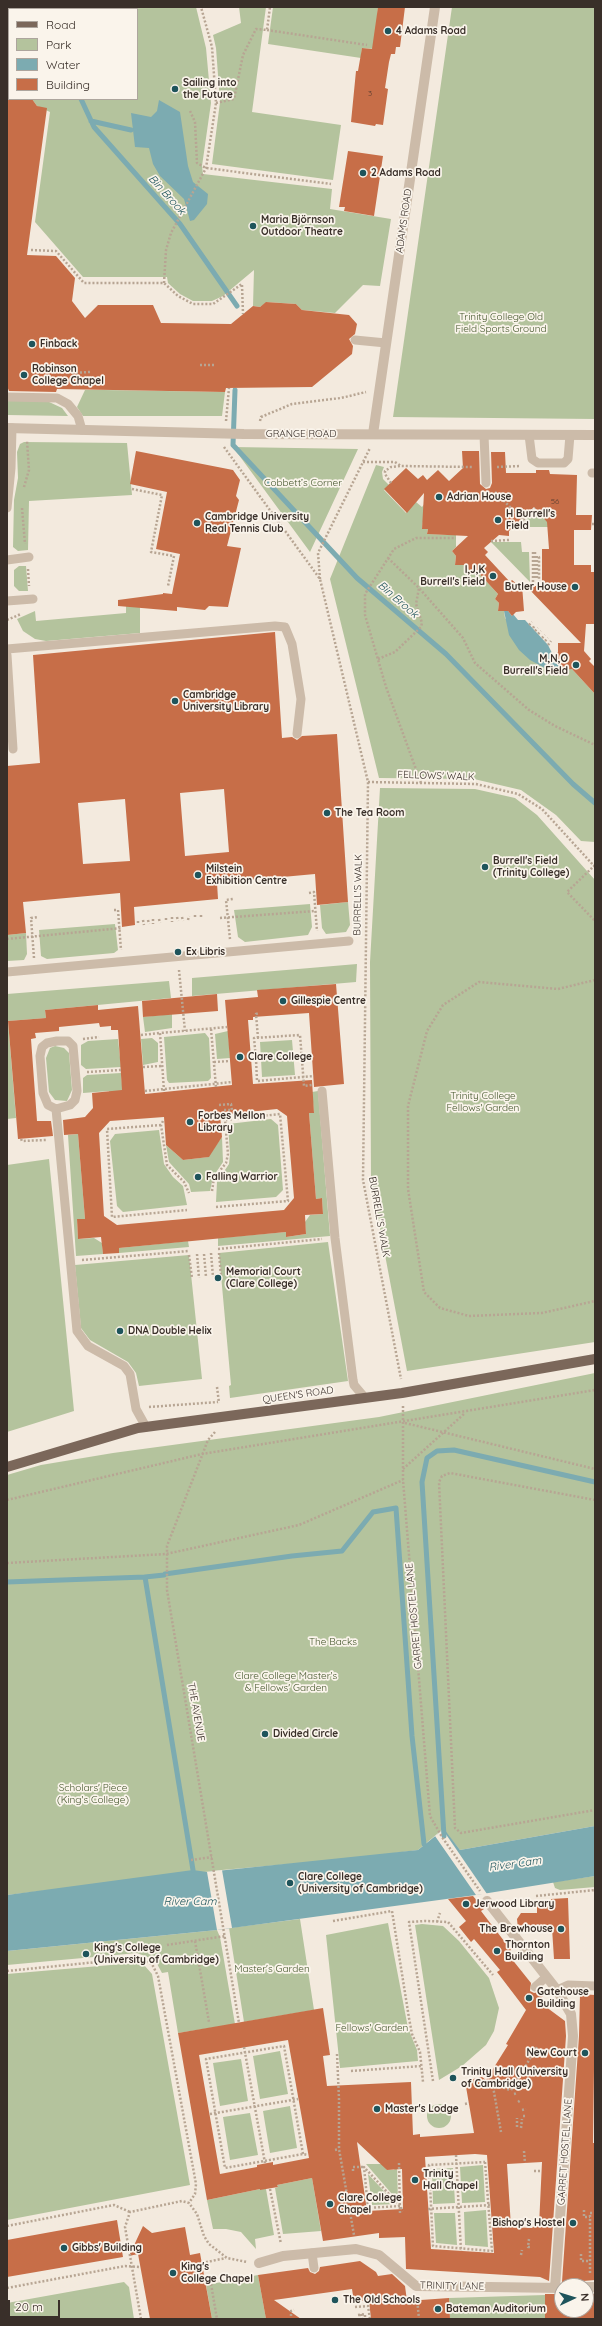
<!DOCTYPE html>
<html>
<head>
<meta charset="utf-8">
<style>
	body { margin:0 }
	#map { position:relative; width:602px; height:2326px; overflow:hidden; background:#f3eade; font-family:Quicksand,sans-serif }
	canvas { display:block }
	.frame { position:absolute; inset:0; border:8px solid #392f29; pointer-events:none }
	.legend { position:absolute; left:8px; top:8px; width:130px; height:92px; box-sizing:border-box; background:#faf4eb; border:1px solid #ada59d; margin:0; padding:5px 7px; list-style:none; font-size:12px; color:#392f29 }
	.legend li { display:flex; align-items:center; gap:8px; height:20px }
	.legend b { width:20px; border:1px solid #ada59d }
	.north { position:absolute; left:554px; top:2278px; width:40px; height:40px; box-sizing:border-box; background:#faf4eb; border:1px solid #ada59d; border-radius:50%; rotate:86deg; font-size:11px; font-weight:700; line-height:16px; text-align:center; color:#392f29 }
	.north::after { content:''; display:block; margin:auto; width:14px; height:18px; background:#1e545b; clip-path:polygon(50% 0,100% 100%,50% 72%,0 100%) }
	.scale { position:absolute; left:8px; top:2300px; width:52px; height:18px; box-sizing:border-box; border:2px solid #392f29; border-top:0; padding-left:5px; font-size:12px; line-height:14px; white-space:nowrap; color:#392f29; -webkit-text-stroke:3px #faf4eb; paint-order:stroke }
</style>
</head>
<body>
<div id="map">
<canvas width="602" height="2326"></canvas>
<div class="frame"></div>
<ul class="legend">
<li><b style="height:5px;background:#7b675a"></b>Road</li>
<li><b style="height:11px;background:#b4c39d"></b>Park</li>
<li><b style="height:11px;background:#7cabb1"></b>Water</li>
<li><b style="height:11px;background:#c76e48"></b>Building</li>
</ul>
<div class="north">N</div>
<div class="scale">20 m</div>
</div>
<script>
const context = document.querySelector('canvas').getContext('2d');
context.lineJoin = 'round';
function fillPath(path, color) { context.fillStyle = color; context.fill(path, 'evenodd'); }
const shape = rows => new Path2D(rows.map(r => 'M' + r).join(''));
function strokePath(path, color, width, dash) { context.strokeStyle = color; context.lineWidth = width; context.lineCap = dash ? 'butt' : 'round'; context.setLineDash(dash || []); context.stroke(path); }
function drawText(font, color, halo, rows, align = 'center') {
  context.font = font + ' Quicksand,sans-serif'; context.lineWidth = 3.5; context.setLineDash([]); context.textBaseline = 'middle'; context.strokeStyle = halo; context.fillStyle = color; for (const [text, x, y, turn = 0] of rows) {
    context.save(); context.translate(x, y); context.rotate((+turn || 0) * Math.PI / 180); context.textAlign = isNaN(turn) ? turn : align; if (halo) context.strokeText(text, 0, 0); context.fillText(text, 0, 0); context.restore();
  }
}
fillPath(shape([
	[7,7,196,7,206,48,211,103,202,166,203,174,332,189,330,209,391,219,380,286,363,285,335,313,302,310,296,304,267,302,260,307,253,306,254,270,223,296,212,301,193,301,180,294,168,283,167,277,83,277,35,222,50,112,37,106,32,99,137,99,137,9,9,9,9,95,7,94],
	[239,7,266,7,252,112,341,125,333,180,212,164,220,102,216,48,213,35,241,23],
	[273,7,378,7,375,49,362,48,361,58,268,44],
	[452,7,595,7,595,419,393,417],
	[85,390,104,390,225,392,222,416,83,416,77,407],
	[7,400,47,401,62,408,68,416,7,415],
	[24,442,127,443,132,495,29,501,28,550,18,551,13,547,14,500,18,478,17,452,20,444],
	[233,447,358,449,310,552],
	[376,465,384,467,382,472,383,479,389,485,384,490,406,513,416,502,422,507,426,502,422,528,428,529,427,534,456,535,456,547,452,551,456,556,455,565,465,565,475,569,498,594,495,599,499,603,498,611,504,611,505,618,545,668,572,669,595,694,595,842,581,841,556,815,521,790,474,779,379,778,330,579],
	[536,510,547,511,548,527,525,527,525,521],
	[491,542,521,542,522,552,529,552,530,582],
	[19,566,26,566,28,591,19,591,14,586,14,570],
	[140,600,140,633,46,641,35,639,23,631,17,619,35,611,36,621,126,613,126,601],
	[380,788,475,789,515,798,537,815,595,880,595,1342,407,1371,371,1181,370,962],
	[348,902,350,925,346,932,326,934,322,928,320,905],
	[310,904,312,927,308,935,245,942,238,937,234,910],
	[115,924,118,950,114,953,47,959,41,956,39,930],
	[26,933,27,954,24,960,7,961,7,935],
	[357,964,356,982,192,996,192,978],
	[169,981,171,998,45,1010,46,1018,8,1021,16,1118,7,1119,7,994],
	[172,1014,172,1028,145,1032,143,1017],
	[228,1031,230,1058,217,1059,215,1034],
	[205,1033,209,1038,211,1078,208,1081,169,1083,167,1080,164,1037],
	[152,1038,158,1043,158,1062,143,1065,141,1039],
	[118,1039,121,1067,86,1069,81,1065,81,1045,88,1041],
	[292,1040,295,1075,262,1077,260,1042],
	[55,1046,64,1048,69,1053,72,1090,67,1101,55,1100,49,1092,46,1058,50,1048],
	[121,1073,123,1096,109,1097,109,1091,83,1093,83,1078,87,1075],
	[318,1091,330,1236,218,1246,218,1238,286,1232,286,1237,306,1234,305,1222,310,1215,323,1214,322,1198,316,1199,309,1113,314,1112,312,1092],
	[271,1119,278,1125,283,1190,276,1197,216,1202,217,1182,229,1164,230,1154,228,1124],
	[159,1130,164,1164,173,1177,183,1186,187,1205,123,1212,117,1206,110,1141,115,1134],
	[78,1134,85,1219,77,1219,78,1239,94,1238,102,1243,103,1254,76,1256,68,1135],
	[222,1137,223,1162,213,1177,210,1191,191,1192,189,1184,169,1162,166,1145,183,1160,208,1157],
	[49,1159,74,1411,7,1432,7,1165],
	[188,1241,189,1247,119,1253,119,1248],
	[328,1242,348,1381,230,1398,229,1386,231,1385,219,1253],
	[189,1255,202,1379,139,1386,136,1373,128,1362,90,1340,81,1328,75,1265],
	[595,1373,595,1826,460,1850,443,1829,418,1850,357,1858,222,1870,7,1895,7,1475,41,1465,113,1453,379,1417],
	[595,1876,595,1887,560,1890,555,1888,553,1882],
	[300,1919,314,2010,244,2022,229,1928],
	[388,1923,408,2028,417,2050,418,2061,340,2068,326,1935],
	[422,1924,443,1926,459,1941,489,1978,499,2008,494,2031,486,2045,462,2066,439,2080,415,1925],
	[217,1930,220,1937,235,2024,178,2033,168,1972,162,1973,155,1960,137,1953,7,1965,7,1951],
	[134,1963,144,1965,152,1974,190,2185,7,2220,7,1974],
	[280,2051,288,2094,260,2099,253,2056],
	[241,2059,248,2101,220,2106,213,2063],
	'427 2116a12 12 0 1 1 24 0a12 12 0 1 1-24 0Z',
	[290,2106,297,2148,270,2153,263,2111],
	[250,2113,258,2155,230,2160,223,2117],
	[366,2164,383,2164,387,2170,394,2170,397,2166,398,2201],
	[483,2165,485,2202,462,2203,460,2167],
	[453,2168,455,2203,433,2204,432,2169],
	[368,2174,396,2204,372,2205],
	[312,2178,321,2231,283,2234,275,2188,278,2187,277,2185],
	[260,2189,266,2189,274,2235,255,2239,256,2249,241,2232,226,2229,213,2229,207,2200],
	[486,2210,488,2247,465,2245,464,2212],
	[434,2213,455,2213,457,2245,436,2243],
	[258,2275,266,2319,212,2319,206,2285],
	[124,2282,129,2287,134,2319,7,2319,7,2303],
	[545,2295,545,2319,450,2319,449,2298]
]), '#b4c39d');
fillPath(shape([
	[159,100,180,112,188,166,193,182,208,194,207,204,194,220,190,221,184,199,160,176,153,164,149,148,135,147,131,113,151,117,157,111],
	[504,611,508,611,512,616,513,614,518,620,525,620,548,645,554,657,559,660,559,670,545,668,530,660,519,650,509,635],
	[595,1826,595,1876,476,1895,217,1930,7,1951,7,1895,193,1870,207,1872,418,1850,444,1829,460,1850]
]), '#7cabb1');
fillPath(shape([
	[443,1830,487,1894,476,1895,435,1836],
	[222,1870,232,1928,217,1930,207,1872]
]), '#f3eade');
strokePath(shape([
	[7,16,9,20],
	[81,99,94,127,180,224,237,306],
	[91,121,131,130],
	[235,390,233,445,357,578,446,654,573,784,595,803],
	[165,1574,292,1556,342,1551,373,1512,396,1508,412,1736,424,1844],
	[145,1577,193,1870],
	[7,1582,145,1577,164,1575],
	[444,1836,422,1482,427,1458,437,1451,454,1450,595,1482]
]), '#7cabb1', 5);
fillPath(shape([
	[378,7,405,7,400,47,396,47,395,54,391,54,389,62,385,88,388,89,383,125,376,124,375,126,351,122,356,71,358,71,362,48,372,49],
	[7,99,32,99,37,106,47,108,27,255,56,256,75,278,72,301,85,318,98,305,153,305,161,323,231,324,253,306,260,307,266,302,296,304,302,310,349,315,357,324,355,334,349,339,353,346,352,354,312,387,226,388,225,392,57,389,56,392,9,391,7,386],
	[348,151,383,156,374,216,344,211,345,207,339,207],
	[136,451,233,470,240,480,236,496,239,500,227,546,241,548,228,607,209,606,205,610,177,607,177,611,118,606,118,600,163,594,163,593,172,594,180,554,156,549,167,492,130,484],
	[462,451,479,451,480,484,486,489,490,488,492,483,491,452,505,452,506,473,536,473,536,470,549,470,550,474,577,475,576,515,592,515,591,530,574,530,574,565,591,565,591,572,595,572,595,624,586,624,584,651,591,659,589,661,595,667,595,694,572,669,559,670,559,660,554,657,558,652,558,643,581,643,526,586,542,586,542,549,549,549,547,522,534,507,509,531,509,536,499,535,484,548,488,552,485,555,510,582,512,580,518,585,522,585,524,611,516,612,512,616,508,611,498,611,499,603,495,599,498,594,475,569,471,572,465,565,455,565,456,556,452,551,468,536,427,534,428,529,422,529,424,493,407,513,384,489,406,468,418,479,423,475,427,480,438,470,449,481,463,468],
	[275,632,282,738,292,737,297,740,302,736,337,734,348,902,317,905,315,874,217,883,218,899,134,907,135,925,122,927,120,893,23,902,26,933,7,935,7,766,40,763,33,655],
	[224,789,229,852,185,856,180,793],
	[125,799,130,861,83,864,78,803],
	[336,984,344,1084,314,1087,309,1013,253,1017,253,1020,248,1020,253,1084,312,1080,314,1113,309,1113,316,1199,322,1198,323,1214,305,1215,306,1234,286,1237,286,1232,119,1248,119,1253,103,1254,101,1237,78,1239,77,1219,85,1219,78,1134,64,1135,63,1120,85,1117,93,1108,92,1093,122,1090,118,1030,111,1030,111,1026,100,1027,99,1023,59,1027,59,1031,35,1033,36,1038,31,1039,37,1121,51,1121,53,1136,18,1139,8,1021,46,1018,45,1010,98,1005,98,1010,138,1006,145,1094,232,1085,225,1000,258,997,257,990],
	[277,1109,287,1116,294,1198,284,1210,117,1225,104,1216,99,1133,110,1121,164,1117,166,1145,183,1160,209,1157,222,1137,220,1115],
	[217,994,218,1011,143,1017,142,1001],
	[473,1896,484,1909,481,1911,511,1950,507,1953,531,1983,530,1991,534,1993,539,1992,543,1996,538,2001,565,2021,566,2036,549,2281,540,2277,406,2269,405,2237,379,2238,379,2233,323,2241,312,2178,277,2185,278,2187,260,2190,260,2189,207,2200,178,2033,323,2008,330,2055,323,2056,327,2086,411,2082,413,2135,420,2134,420,2137,474,2133,465,2081,482,2077,486,2080,508,2045,506,2044,526,2010,497,1972,500,1970,474,1939,471,1942,459,1927,466,1921,448,1899],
	[288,2040,309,2158,273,2165,273,2162,257,2165,257,2167,220,2174,199,2055],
	[357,2142,387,2170,402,2169,403,2209,367,2211],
	[475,2154,487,2155,494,2253,431,2249,425,2157],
	[542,2162,539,2226,534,2226,532,2228,511,2227,507,2164],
	[568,1898,570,1959,554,1959,552,1928,518,1929,517,1919,521,1913,537,1913,537,1906,551,1906,551,1899],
	[580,1994,595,1995,593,2143,595,2143,595,2280,583,2281,580,2286,568,2286,562,2282,579,2036],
	[117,2220,123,2257,7,2277,7,2240],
	[143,2226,152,2233,185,2227,190,2255,200,2253,212,2319,150,2319,138,2254,129,2256],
	[360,2261,376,2272,378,2276,392,2274,405,2286,407,2301,449,2298,450,2319,371,2319,369,2300,354,2302,352,2289,274,2300,301,2319,266,2319,258,2275,308,2268,310,2272,315,2274,319,2271,320,2267],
	[545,2294,562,2294,562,2310,586,2310,586,2294,595,2294,595,2319,545,2319]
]), '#c76e48');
strokePath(shape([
	[267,30,367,45],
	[216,103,234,99,243,55,256,29,267,30,270,7],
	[190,111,195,122,197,163,206,168,331,184],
	[31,250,56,251,84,283,164,283,178,296,193,304,213,304,242,284],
	[164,283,166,250,171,233,206,168,216,103,212,47,201,7],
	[242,285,243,314],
	[200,365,216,365],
	[72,373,90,372],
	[226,421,229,388],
	[260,421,261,417,292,404,341,398,366,392],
	[224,447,320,579,368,782,363,1180,401,1379],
	[363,462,395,462,401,466,472,467],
	[497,467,521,466],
	[391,483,385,474,385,471,391,467,400,466],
	[24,487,29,470,27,441],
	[132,489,162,495,151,552,174,556,168,586],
	[495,492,523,520,535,508],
	[22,508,25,544],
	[523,520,523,530],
	[592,524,595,524],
	[491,541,509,540],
	[533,552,533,585],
	[535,552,535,578,537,578,537,556,539,557,539,589],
	[388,558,419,588,463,638,475,663,529,710,555,726,595,745],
	[28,569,29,586],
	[320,579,318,553,370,448],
	[7,620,21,614],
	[529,625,532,622],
	[533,628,535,625],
	[535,631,538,628],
	[538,634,541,631],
	[542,638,545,635],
	[594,640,595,640],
	[545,641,548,638],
	[548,645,551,641],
	[378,659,395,652,421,627,422,623,416,604,419,588],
	[368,782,476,784,518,794,542,809,595,867],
	[421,783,386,687,365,615,365,594,394,549,416,538,456,538],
	[595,865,567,892,595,921],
	[309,893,314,892,317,931],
	[114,910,118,910,121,950],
	[195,915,195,919],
	[201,915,201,919],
	[172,917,172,922],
	[177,917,178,921],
	[182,917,183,921],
	[166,918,166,922],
	[220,918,315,911],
	[153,919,153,924],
	[159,919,160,923],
	[143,920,144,925],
	[148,920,149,924],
	[188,920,189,916],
	[138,921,138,925],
	[7,939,122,928],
	[230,939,226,900,233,899],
	[34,958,31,918,38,917],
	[179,970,185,1031],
	[595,980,558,989,479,982,443,1005,427,1031,408,1106,408,1189,424,1292,440,1308,469,1316,542,1313,595,1301],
	[211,1029,216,1087],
	[141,1035,160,1033],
	[258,1038,256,1014,259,1013],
	[83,1039,99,1037],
	[251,1059,256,1059,257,1081,314,1076],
	[256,1059,254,1038,300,1035,304,1086,312,1085],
	[214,1062,230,1061],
	[143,1067,162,1066],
	[87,1072,121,1070],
	[145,1091,232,1082],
	[164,1091,160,1033,227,1027],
	[219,1105,231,1104,232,1110,223,1110],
	[163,1121,161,1125,167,1165,184,1182,189,1193],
	[161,1125,107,1129,112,1217,187,1210],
	[21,1139,22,1141,46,1140],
	[212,1191,214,1178,226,1163,228,1154,225,1120,220,1117],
	[216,1207,288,1201,280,1114,225,1120],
	[218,1249,322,1239],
	[211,1253,213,1277],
	[219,1253,221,1277],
	[197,1254,199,1278],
	[204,1254,206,1277],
	[189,1255,192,1278],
	[82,1260,189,1251],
	[217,1387,219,1403],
	[403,1406,403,1480,430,1816,442,1837,480,1891],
	[149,1407,218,1402],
	[405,1423,595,1469],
	[215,1432,208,1440,167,1546,167,1590,239,2023],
	[403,1469,465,1413],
	[7,1500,202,1454,595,1390],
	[595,1500,450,1473,442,1476,439,1482,455,1828,461,1833,595,1810],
	[7,1563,166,1554,299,1525,403,1480],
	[191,1860,212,1857],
	[536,1896,595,1890],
	[333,1921,392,1911,409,2018,412,2034,420,2052,423,2082],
	[437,1922,440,1913],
	[195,1941,209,2022],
	[167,1945,225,1936],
	[7,1971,137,1958,152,1964,158,1976,196,2184,195,2194,189,2203],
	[244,2047,265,2163],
	[337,2054,339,2099,339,2149,354,2235],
	[351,2071,422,2066],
	[491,2075,501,2132],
	[433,2081,409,1922,426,1921,448,1922,493,1975],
	[493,2082,509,2090],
	[511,2090,537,2047],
	[514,2094,517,2093],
	[518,2102,521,2100],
	[465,2104,469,2103],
	[522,2110,526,2109],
	[210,2114,298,2099],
	[523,2116,525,2116],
	[517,2127,517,2118],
	[521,2128,522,2119],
	[335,2150,339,2149],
	[524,2151,525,2163],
	[303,2154,284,2046,206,2059,225,2168,303,2154,308,2155],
	[456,2155,461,2251],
	[485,2162,492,2251,433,2246,429,2165,485,2162],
	[399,2163,400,2213],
	[353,2171,353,2167,364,2167],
	[534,2171,541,2171],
	[270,2189,281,2244],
	[400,2206,368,2208,364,2167,400,2206,403,2211],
	[361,2209,368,2208],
	[428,2209,491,2205],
	[584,2210,584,2217,590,2217],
	[535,2222,542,2223],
	[7,2226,114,2205,130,2212],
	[529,2239,528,2247,530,2247],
	[581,2254,581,2261,590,2261],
	[521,2255,522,2250],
	[202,2263,226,2258],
	[590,2273,590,2213,595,2213],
	[211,2284,217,2319],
	[7,2288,125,2266,140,2267],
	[417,2298,419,2319],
	[355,2307,368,2306,370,2319],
	[361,2314,362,2319],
	[358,2315,365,2314,365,2319],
	[291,2316,291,2311,294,2310],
	[141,2319,125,2227,130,2212,182,2201,189,2203,197,2214,204,2236,209,2244,227,2258,247,2262]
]), '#b7a593', 2.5, [2, 2]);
strokePath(shape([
	[355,340,386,343],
	[7,397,57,398,68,404,78,416,82,430],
	[484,435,486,483],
	[529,435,532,459,538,463,564,463,568,459,570,435],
	[592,473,595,473],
	[7,508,11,468,12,428],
	[7,560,29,557],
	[7,601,33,599],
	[7,649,275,626,285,627,292,644,301,699,297,734],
	[7,655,13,749],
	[7,972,349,941],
	[57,1041,68,1041,73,1046,77,1091,75,1100,70,1105,56,1109,48,1105,43,1093,40,1056,42,1047,47,1043,57,1041],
	[322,1091,335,1238,353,1380,354,1385,365,1398],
	[56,1109,77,1331,88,1346,124,1366,130,1374,136,1409,146,1427],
	[535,1987,545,1978],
	[557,1990,568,1985,595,1986],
	[312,2253,314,2268]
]), '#ccbba9', 9);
strokePath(shape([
	[373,434,435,7],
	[487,1901,557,1990,571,2014,573,2036,555,2288],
	[259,2263,283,2256,356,2249,379,2255,416,2286,562,2288],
	[586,2287,595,2287]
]), '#ccbba9', 10);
strokePath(shape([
	[7,428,244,434,595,435]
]), '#ccbba9', 10);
strokePath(shape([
	[7,1467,138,1428,402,1393,595,1359]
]), '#7b675a', 10);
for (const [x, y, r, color] of [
	[388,31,4,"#1e545b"],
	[175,89,4,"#1e545b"],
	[363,173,4,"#1e545b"],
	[253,226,4,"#1e545b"],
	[32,344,4,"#1e545b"],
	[24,375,4,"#1e545b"],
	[439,497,4,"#1e545b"],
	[498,520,4,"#1e545b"],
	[197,523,4,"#1e545b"],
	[493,576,4,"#1e545b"],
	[575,587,4,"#1e545b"],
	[576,665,4,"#1e545b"],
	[175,701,4,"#1e545b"],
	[327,813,4,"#1e545b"],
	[485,867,4,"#1e545b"],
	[198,875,4,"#1e545b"],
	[178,952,4,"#1e545b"],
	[283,1001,4,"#1e545b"],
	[240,1057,4,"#1e545b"],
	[190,1122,4,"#1e545b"],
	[198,1177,4,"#1e545b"],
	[218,1278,4,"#1e545b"],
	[120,1331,4,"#1e545b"],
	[265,1734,4,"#1e545b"],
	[290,1883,4,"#1e545b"],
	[466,1904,4,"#1e545b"],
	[561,1929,4,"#1e545b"],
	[497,1951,4,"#1e545b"],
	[86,1954,4,"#1e545b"],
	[529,1998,4,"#1e545b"],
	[585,2053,4,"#1e545b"],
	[453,2078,4,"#1e545b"],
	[377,2109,4,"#1e545b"],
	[415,2180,4,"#1e545b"],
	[330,2204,4,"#1e545b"],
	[573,2223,4,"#1e545b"],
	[64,2248,4,"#1e545b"],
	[173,2273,4,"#1e545b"],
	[335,2300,4,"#1e545b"],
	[438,2309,4,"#1e545b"]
]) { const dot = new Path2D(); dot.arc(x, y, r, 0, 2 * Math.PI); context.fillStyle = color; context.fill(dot); strokePath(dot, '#faf4eb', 1.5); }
drawText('8px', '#5c3f31', null, [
	["3",370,94],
	["56",555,502]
]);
drawText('bold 10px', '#392f29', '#faf4eb', [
	["4 Adams Road",396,31],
	["Sailing into",183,83],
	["the Future",183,95],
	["2 Adams Road",371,173],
	["Maria Björnson",261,220],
	["Outdoor Theatre",261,232],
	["Finback",40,344],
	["Robinson",32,369],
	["College Chapel",32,381],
	["Adrian House",447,497],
	["H Burrell's",506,514],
	["Field",506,526],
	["Cambridge University",205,517],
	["Real Tennis Club",205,529],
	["I,J,K",485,570,"right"],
	["Burrell's Field",485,582,"right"],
	["Butler House",567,587,"right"],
	["M,N,O",568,659,"right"],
	["Burrell's Field",568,671,"right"],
	["Cambridge",183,695],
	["University Library",183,707],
	["The Tea Room",335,813],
	["Burrell's Field",493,861],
	["(Trinity College)",493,873],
	["Milstein",206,869],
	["Exhibition Centre",206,881],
	["Ex Libris",186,952],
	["Gillespie Centre",291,1001],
	["Clare College",248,1057],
	["Forbes Mellon",198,1116],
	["Library",198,1128],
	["Falling Warrior",206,1177],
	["Memorial Court",226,1272],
	["(Clare College)",226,1284],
	["DNA Double Helix",128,1331],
	["Divided Circle",273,1734],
	["Clare College",298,1877],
	["(University of Cambridge)",298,1889],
	["Jerwood Library",474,1904],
	["The Brewhouse",553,1929,"right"],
	["Thornton",505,1945],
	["Building",505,1957],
	["King's College",94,1948],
	["(University of Cambridge)",94,1960],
	["Gatehouse",537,1992],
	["Building",537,2004],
	["New Court",577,2053,"right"],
	["Trinity Hall (University",461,2072],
	["of Cambridge)",461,2084],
	["Master's Lodge",385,2109],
	["Trinity",423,2174],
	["Hall Chapel",423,2186],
	["Clare College",338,2198],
	["Chapel",338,2210],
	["Bishop's Hostel",565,2223,"right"],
	["Gibbs' Building",72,2248],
	["King's",181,2267],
	["College Chapel",181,2279],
	["The Old Schools",343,2300],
	["Bateman Auditorium",446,2309]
], 'left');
drawText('10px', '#392f29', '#faf4eb', [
	["ADAMS ROAD",404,221,-82],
	["GRANGE ROAD",301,434],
	["FELLOWS' WALK",436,776,2],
	["BURRELL'S WALK",358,895,-89],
	["BURRELL'S WALK",379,1217,80],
	["QUEEN'S ROAD",298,1395,-8],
	["GARRET HOSTEL LANE",414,1616,-95],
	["THE AVENUE",196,1712,80],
	["GARRET HOSTEL LANE",565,2152,-86],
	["TRINITY LANE",452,2286,1]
]);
drawText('10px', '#45572d', '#faf4eb', [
	["Trinity College Old",501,317],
	["Field Sports Ground",501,329],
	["Cobbett’s Corner",303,483],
	["Trinity College",483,1096],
	["Fellows' Garden",483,1108],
	["The Backs",333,1642],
	["Clare College Master's",286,1676],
	["& Fellows' Garden",286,1688],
	["Scholars' Piece",93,1788],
	["(King's College)",93,1800],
	["Master's Garden",272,1969],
	["Fellows' Garden",372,2028]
]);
drawText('italic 11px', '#1e545b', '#faf4eb', [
	["Bin Brook",167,195,48],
	["Bin Brook",398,600,41],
	["River Cam",515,1864,-8],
	["River Cam",190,1902]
]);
</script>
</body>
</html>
